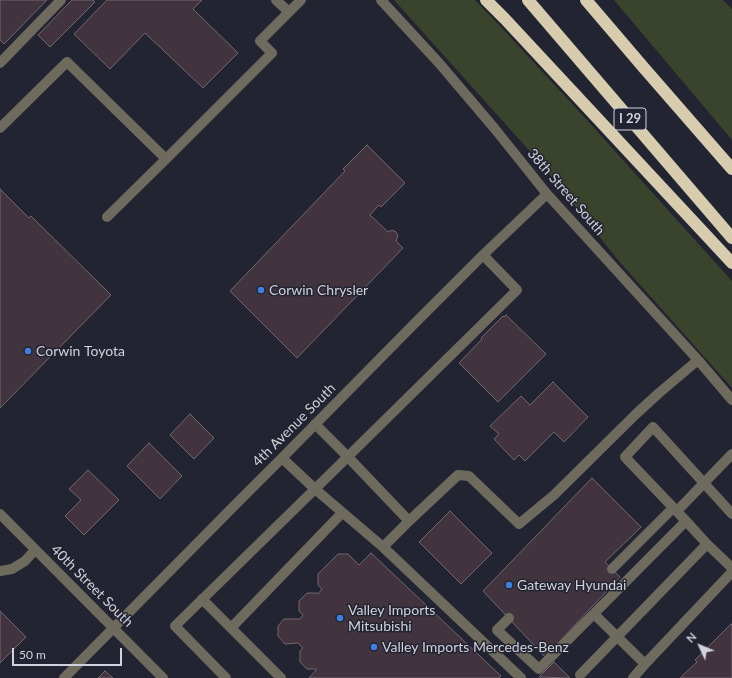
<!DOCTYPE html>
<html>
<head>
<meta charset="utf-8">
<style>
	body { margin:0 }
	#map { position:relative; width:732px; height:678px; overflow:hidden; background:#222431; font-family:Lato,sans-serif }
	canvas { display:block }
	.north { position:absolute; left:680px; top:626px; width:40px; height:40px; -webkit-text-stroke:3px #222431; paint-order:stroke; rotate:314deg; font-size:11px; font-weight:700; line-height:16px; text-align:center; color:#d1d2db }
	.north::after { content:''; display:block; margin:auto; width:14px; height:18px; background:#d1d2db; clip-path:polygon(50% 0,100% 100%,50% 72%,0 100%) }
	.scale { position:absolute; left:12px; top:648px; width:110px; height:18px; box-sizing:border-box; border:2px solid #d1d2db; border-top:0; padding-left:5px; font-size:12px; line-height:14px; white-space:nowrap; color:#d1d2db; -webkit-text-stroke:3px #222431; paint-order:stroke }
</style>
</head>
<body>
<div id="map">
<canvas width="732" height="678"></canvas>
<div class="north">N</div>
<div class="scale">50 m</div>
</div>
<script>
const context = document.querySelector('canvas').getContext('2d');
context.lineJoin = 'round';
function fillPath(path, color) { context.fillStyle = color; context.fill(path, 'evenodd'); }
const shape = rows => new Path2D(rows.map(r => 'M' + r).join(''));
function strokePath(path, color, width, dash) { context.strokeStyle = color; context.lineWidth = width; context.lineCap = dash ? 'butt' : 'round'; context.setLineDash(dash || []); context.stroke(path); }
function drawText(font, color, halo, rows, align = 'center') {
  context.font = font + ' Lato,sans-serif'; context.lineWidth = 3; context.setLineDash([]); context.textBaseline = 'middle'; context.strokeStyle = halo; context.fillStyle = color; for (const [text, x, y, turn = 0] of rows) {
    context.save(); context.translate(x, y); context.rotate((+turn || 0) * Math.PI / 180); context.textAlign = isNaN(turn) ? turn : align; if (halo) context.strokeText(text, 0, 0); context.fillText(text, 0, 0); context.restore();
  }
}
fillPath(shape([
	[394,0,475,0,501,27,586,119,732,281,732,388,618,260,543,166],
	[614,0,723,0,732,9,732,140]
]), '#3a432c');
const building = shape([
	[0,0,47,0,4,44,0,40,0,0],
	[72,0,93,0,95,2,50,47,38,35,72,0],
	[107,0,202,0,193,9,238,53,203,88,145,33,110,69,74,34,107,0],
	[367,145,405,183,381,207,379,205,370,215,388,232,392,230,396,232,398,236,396,241,403,248,297,358,230,291,345,171,343,169,367,145],
	[0,189,29,218,31,216,111,295,0,408,0,189],
	[506,315,546,354,498,402,459,363,482,339,481,338,503,316,504,317,506,315],
	[553,382,588,417,564,442,554,432,525,461,519,455,514,460,494,439,499,434,490,426,521,396,530,405,553,382],
	[190,414,214,438,194,459,170,435,190,414],
	[149,443,182,476,160,499,127,466,149,443],
	[88,470,119,500,84,535,65,516,81,500,69,489,88,470],
	[592,478,641,527,605,562,620,577,545,657,483,591,592,478],
	[450,511,492,553,461,584,419,542,450,511],
	[371,553,501,676,499,678,309,678,317,669,307,669,300,662,300,651,303,648,298,643,285,644,278,636,278,626,284,619,300,619,303,615,299,611,299,601,307,593,317,593,318,594,322,589,318,585,318,574,338,554,348,554,359,565,371,553],
	[0,611,26,637,0,663,0,611],
	[731,624,732,625,732,678,680,678,697,662,695,660,731,624],
	[554,662,570,678,539,677,554,662],
	[105,671,113,678,98,678,105,671]
]);
fillPath(building, '#41343e');
strokePath(building, '#746670', 1);
strokePath(shape([
	[276,0,289,12,301,0],
	[381,0,439,63,495,129,547,194,698,360,732,400],
	[0,63,61,0],
	[0,128,67,62,166,159,272,53,260,41,289,12],
	[107,217,166,159],
	[315,424,347,456,409,521,458,475,469,476,519,524,554,495,636,414,659,393,698,360],
	[282,458,315,489,517,290,483,255],
	[677,511,732,454],
	[0,514,163,678],
	[732,514,653,427,625,457,686,521,707,544,732,568],
	[383,547,409,521],
	[612,569,673,508],
	[0,571,12,569,25,561,35,550],
	[202,599,231,628,342,513],
	[594,614,645,664],
	[509,618,497,630,539,669,686,521],
	[231,628,281,678],
	[580,675,707,544],
	[64,678,236,504,282,458,416,322,483,255,547,194],
	[226,678,175,626,315,489,383,547,521,678],
	[633,678,645,664,732,572]
]), '#6f6a5e', 10);
strokePath(shape([
	[486,0,505,19,732,263],
	[528,0,732,238],
	[586,0,644,68,732,169]
]), '#d7ccae', 12);
for (const [x, y, r, color] of [
	[261,290,4,"#3f7fe0"],
	[28,351,4,"#3f7fe0"],
	[509,585,4,"#3f7fe0"],
	[340,618,4,"#3f7fe0"],
	[374,647,4,"#3f7fe0"]
]) { const dot = new Path2D(); dot.arc(x, y, r, 0, 2 * Math.PI); context.fillStyle = color; context.fill(dot); strokePath(dot, '#222431', 1.5); }
for (const [x, y, w] of [
	[630,119,32]
]) { const box = new Path2D(); box.roundRect(x - w / 2, y - 11, w, 22, 3); context.fillStyle = '#222431'; context.fill(box); strokePath(box, '#d1d2db', 1); }
drawText('bold 13px', '#d1d2db', null, [
	["I 29",630,119]
]);
drawText('14px', '#d1d2db', '#222431', [
	["38th Street South",566,192,49],
	["4th Avenue South",294,425,-45],
	["40th Street South",92,586,45]
]);
drawText('14px', '#d1d2db', '#222431', [
	["Corwin Chrysler",269,290],
	["Corwin Toyota",36,351],
	["Gateway Hyundai",517,585],
	["Valley Imports",348,610],
	["Mitsubishi",348,626],
	["Valley Imports Mercedes-Benz",382,647]
], 'left');
</script>
</body>
</html>
